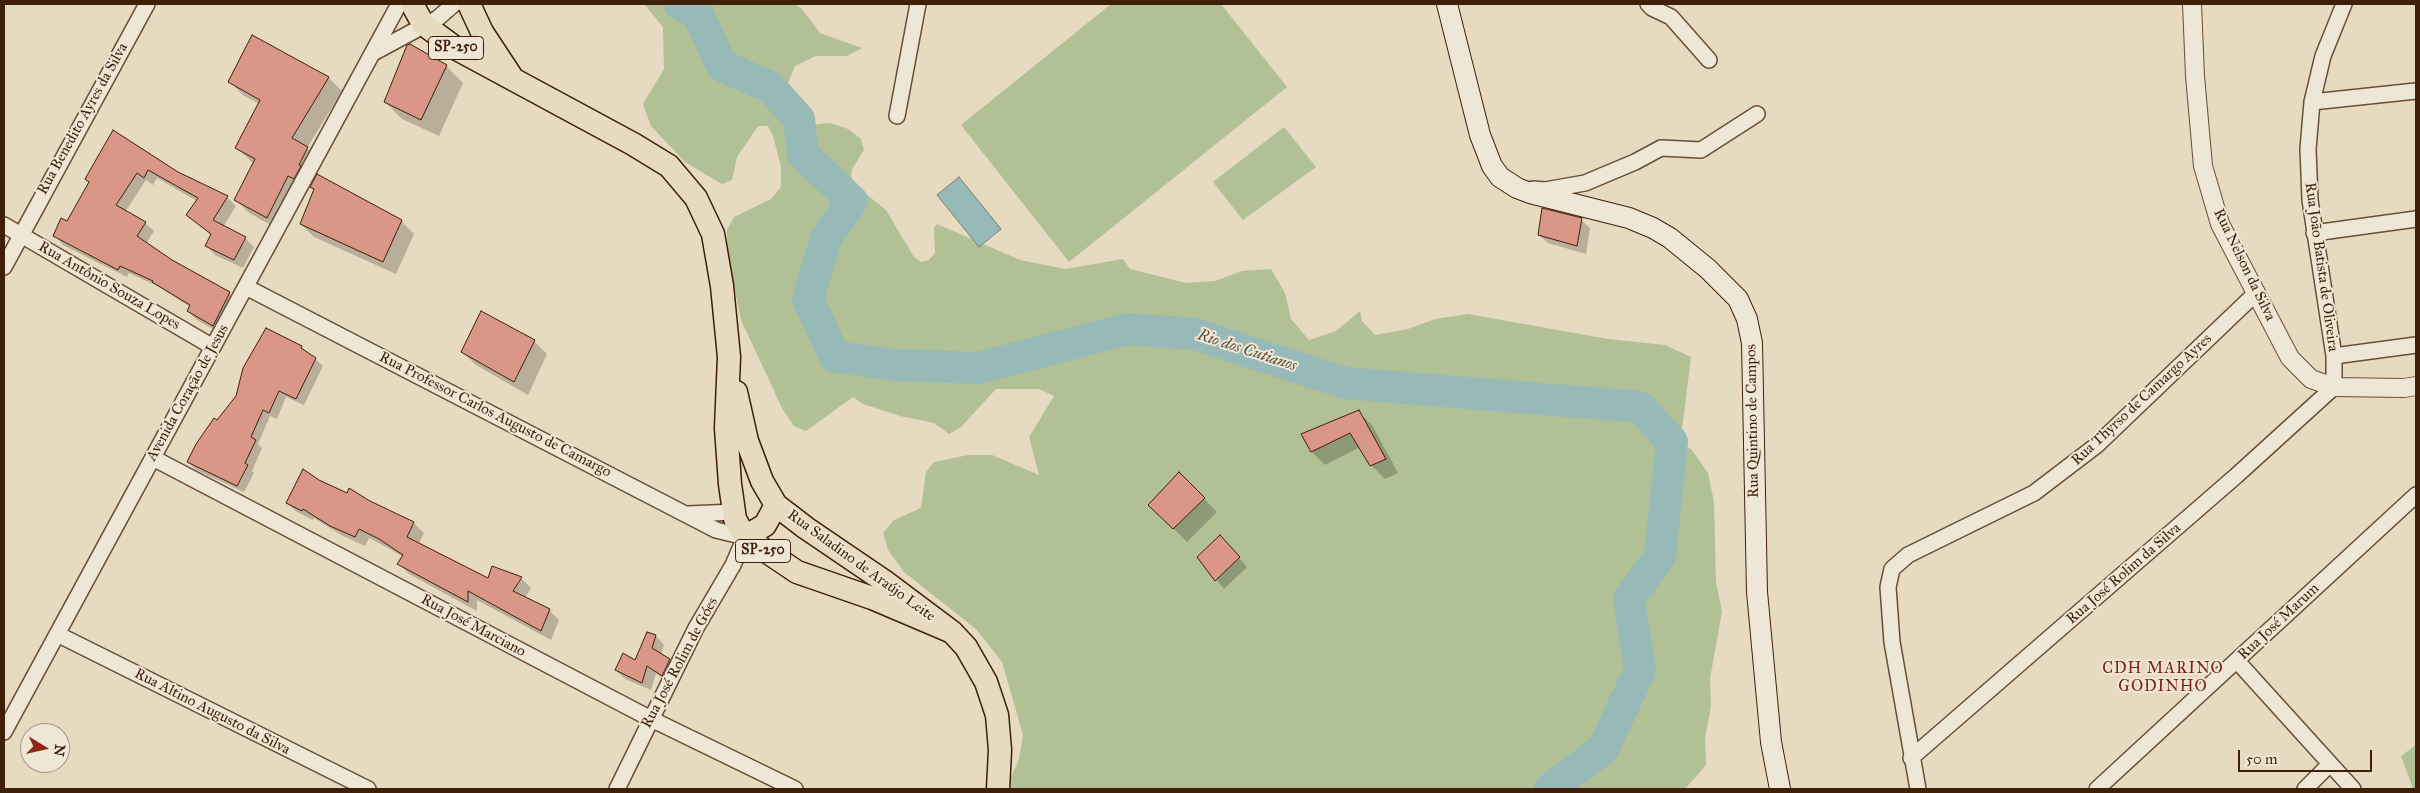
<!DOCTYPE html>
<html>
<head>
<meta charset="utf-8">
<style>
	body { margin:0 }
	#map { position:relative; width:2420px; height:793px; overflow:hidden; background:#e6dac0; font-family:"IM FELL Great Primer",serif }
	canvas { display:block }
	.frame { position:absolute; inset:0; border:5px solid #3f1f08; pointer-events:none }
	.north { position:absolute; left:20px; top:723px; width:50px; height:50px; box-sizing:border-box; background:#efe7d6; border:1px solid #a99784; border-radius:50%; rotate:99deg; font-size:14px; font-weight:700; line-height:20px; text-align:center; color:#3f1f08 }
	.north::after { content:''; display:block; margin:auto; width:18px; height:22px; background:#8f2418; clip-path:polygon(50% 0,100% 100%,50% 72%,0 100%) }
	.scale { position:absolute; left:2238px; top:750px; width:134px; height:22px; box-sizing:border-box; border:2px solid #3f1f08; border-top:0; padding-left:6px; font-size:15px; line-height:18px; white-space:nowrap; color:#3f1f08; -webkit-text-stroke:4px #efe7d6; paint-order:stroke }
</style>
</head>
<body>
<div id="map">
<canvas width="2420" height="793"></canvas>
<div class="frame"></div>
<div class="north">N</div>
<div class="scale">50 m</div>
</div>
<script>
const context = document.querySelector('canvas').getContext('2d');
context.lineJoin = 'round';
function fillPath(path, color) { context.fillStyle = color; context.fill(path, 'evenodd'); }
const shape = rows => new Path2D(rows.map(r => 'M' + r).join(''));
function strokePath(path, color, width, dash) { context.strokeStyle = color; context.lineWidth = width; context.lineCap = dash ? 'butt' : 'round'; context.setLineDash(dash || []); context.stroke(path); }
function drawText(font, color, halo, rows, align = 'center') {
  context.font = font + ' "IM FELL Great Primer",serif'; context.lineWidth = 4; context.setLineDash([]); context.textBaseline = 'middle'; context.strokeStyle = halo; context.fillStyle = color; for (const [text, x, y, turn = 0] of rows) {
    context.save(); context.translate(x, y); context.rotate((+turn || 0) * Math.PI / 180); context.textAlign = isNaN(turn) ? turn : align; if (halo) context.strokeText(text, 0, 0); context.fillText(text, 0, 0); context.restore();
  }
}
fillPath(shape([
	[644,4,794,4,801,8,820,33,862,48,847,56,816,56,795,66,785,91,790,115,801,126,830,123,848,129,861,139,864,150,852,169,851,182,886,210,914,257,921,262,929,260,935,253,934,228,937,224,1020,260,1065,269,1123,259,1130,269,1186,283,1215,281,1242,271,1271,269,1285,293,1291,319,1309,340,1336,331,1360,311,1362,321,1375,335,1408,329,1435,319,1468,314,1608,339,1665,345,1691,357,1680,445,1691,449,1708,473,1714,502,1716,583,1722,611,1710,679,1711,706,1705,738,1706,765,1685,789,1006,789,1019,759,1023,735,1002,662,976,629,904,572,888,550,883,533,894,520,921,508,926,472,934,462,968,455,992,455,1039,475,1029,437,1054,396,1039,389,996,389,961,427,949,434,934,423,900,416,863,404,853,397,806,431,794,426,783,410,741,320,727,250,727,230,734,217,771,199,781,187,781,167,773,136,768,126,758,126,737,157,732,180,722,184,685,162,651,126,643,104,664,69,663,27],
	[1111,4,1221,4,1287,87,1069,262,961,125],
	[1284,127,1316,167,1243,220,1213,182],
	[2416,745,2416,789,2413,789,2401,756]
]), '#b1c095');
const water = shape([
	[959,177,1001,229,979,247,937,195,959,177]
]);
fillPath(water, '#97bab8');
strokePath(water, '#747c72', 1);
fillPath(shape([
	[252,37,329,78,342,91,307,148,320,162,311,178,401,221,414,234,396,274,314,237,301,224,315,190,310,185,307,191,302,188,280,230,249,213,236,200,254,164,237,148,260,104,243,95,230,82],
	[446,66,463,83,439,136,402,119,385,102],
	[114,132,177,174,227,197,236,206,223,227,245,238,254,247,243,268,215,255,207,246,211,235,188,215,197,201,157,178,153,185,146,180,125,212,145,223,154,231,146,244,172,261,229,293,237,302,222,334,197,320,188,311,190,307,159,287,129,273,127,277,63,245,55,236,67,223,90,183,86,179],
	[1581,220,1590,228,1586,254,1548,243,1539,235],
	[534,341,547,354,528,395,476,365,462,352],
	[301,347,323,366,304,405,286,397,277,419,270,416,258,444,262,448,252,471,254,473,244,492,196,470,188,462,218,422],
	[1358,412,1372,425,1398,473,1385,479,1371,465,1360,447,1325,465,1312,452,1303,435],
	[1179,473,1217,512,1187,542,1150,505],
	[318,481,414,523,424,533,419,544,488,580,521,578,531,588,525,598,549,610,559,620,551,640,477,600,477,611,409,574,399,564,403,557,390,549,369,538,365,546,341,535,314,518,313,520,297,512,287,503],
	[1229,546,1247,567,1224,589,1199,558],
	[656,636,664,645,661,655,678,668,671,684,656,673,651,690,625,679,616,670,636,662]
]), '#0003');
strokePath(shape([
	[680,4,697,12,722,66,770,87,799,119,803,154,852,201,826,238,808,299,835,357,896,365,978,368,1128,329,1195,334,1345,383,1640,407,1672,442,1660,556,1629,599,1640,670,1603,749,1550,789]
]), '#97bab8', 32);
const building = shape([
	[252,35,329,77,292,138,308,147,299,165,301,166,294,179,288,176,267,218,234,200,255,159,235,148,260,100,228,82,252,35],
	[410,44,447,65,421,120,384,102,407,45,410,44],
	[113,130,178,172,228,196,213,220,246,237,234,260,205,246,211,234,186,215,198,198,148,170,144,178,137,173,116,205,146,222,137,236,172,260,230,292,213,326,187,311,190,305,152,282,153,281,120,266,118,270,53,236,61,218,67,221,89,182,85,179,113,130],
	[317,174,402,220,383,262,300,224,314,189,310,187,317,174],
	[1542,208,1582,218,1577,246,1538,235,1542,208],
	[481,311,535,340,514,382,461,352,481,311],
	[266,328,302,346,301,348,316,358,296,399,279,391,269,413,263,410,251,437,256,440,245,463,248,465,237,486,187,462,196,444,214,418,217,420,236,396,243,368,266,328],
	[1359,410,1386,459,1370,466,1350,433,1311,452,1301,434,1359,410],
	[303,469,319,480,347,493,349,488,370,501,414,522,407,537,488,578,492,566,522,577,513,591,550,609,541,631,468,591,468,602,397,564,403,555,379,539,359,529,355,537,330,526,303,509,302,511,286,503,303,469],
	[1179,472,1205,498,1173,529,1148,505,1179,472],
	[1220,535,1240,557,1215,581,1197,557,1220,535],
	[647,632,656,635,652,648,670,659,662,676,647,666,642,683,615,670,623,653,635,660,647,632]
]);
fillPath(building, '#da9787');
strokePath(building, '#3f1f08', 1);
const minor = shape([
	[1648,4,1652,8,1671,17,1709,60],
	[373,53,438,18,454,4],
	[2312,102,2416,91],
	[897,116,918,4],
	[1533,189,1545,190,1585,183,1635,162,1661,148,1701,150,1757,114],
	[4,225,213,347],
	[2314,233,2416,219],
	[4,267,147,4],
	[246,287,716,530,745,537,733,565,696,628,617,789],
	[2334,356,2416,345],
	[153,458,651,719,795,789],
	[688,514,734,512],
	[57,634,368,789],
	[2237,661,2353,789],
	[4,732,399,4],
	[1911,758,2236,476,2334,387,2334,356,2310,200,2308,149,2312,102,2323,56,2344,4],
	[1918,789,1892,642,1888,587,1892,569,1908,555,2034,493,2097,445,2255,294],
	[2097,789,2416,495],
	[2305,789,2329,765]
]);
const tertiary = shape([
	[2192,4,2195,76,2203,166,2220,224,2290,358,2311,379,2334,387,2404,388,2416,386]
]);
const secondary = shape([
	[1447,4,1480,135,1492,166,1500,177,1517,188,1530,193,1629,218,1653,228,1670,238,1708,269,1738,299,1747,319,1752,343,1757,592,1771,742,1780,789]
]);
const primary = shape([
	[412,4,423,24,457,49,633,144,669,166,696,198,713,234,722,286,729,357,726,428,730,484,735,519,745,537,797,572,872,598,952,632],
	[469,4,482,32,511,76],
	[736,392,747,441,762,481,776,505,806,528,884,581,952,632,966,647,986,682,997,715,1000,750,998,789],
	[745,537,765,525,776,505]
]);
strokePath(minor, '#694e36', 18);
strokePath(tertiary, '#694e36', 20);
strokePath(secondary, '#3f1f08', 22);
strokePath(primary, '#3f1f08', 25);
strokePath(minor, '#efe7d6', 15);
strokePath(tertiary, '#efe7d6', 18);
strokePath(secondary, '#efe7d6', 20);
strokePath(primary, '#e6dac0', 22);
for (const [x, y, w] of [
	[456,48,55],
	[763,551,55]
]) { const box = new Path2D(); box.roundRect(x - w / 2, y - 11.5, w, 23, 4); context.fillStyle = '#efe7d6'; context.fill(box); strokePath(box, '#3f1f08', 1); }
drawText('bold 14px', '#3f1f08', null, [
	["SP-250",456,48],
	["SP-250",763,551]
]);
drawText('15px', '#3f1f08', '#efe7d6', [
	["Rua Benedito Ayres da Silva",83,119,-61],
	["Rua Nelson da Silva",2244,265,64],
	["Rua João Batista de Oliveira",2321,267,82],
	["Rua Antônio Souza Lopes",109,286,30],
	["Avenida Coração de Jesus",188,393,-61],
	["Rua Thyrso de Camargo Ayres",2142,400,-43],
	["Rua Professor Carlos Augusto de Camargo",495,415,27],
	["Rua Quintino de Campos",1753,421,-91],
	["Rua Saladino de Araújo Leite",861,566,36],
	["Rua José Rolim da Silva",2124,574,-41],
	["Rua José Marum",2279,622,-43],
	["Rua José Marciano",473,626,28],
	["Rua José Rolim de Góes",680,663,-62],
	["Rua Altino Augusto da Silva",212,712,27]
]);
drawText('italic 16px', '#594e3d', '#efe7d6', [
	["Rio dos Cutianos",1247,351,18]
]);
context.letterSpacing = '1px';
drawText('16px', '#7a1f14', '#efe7d6', [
	["CDH MARINO",2163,669],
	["GODINHO",2163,687]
]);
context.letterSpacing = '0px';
</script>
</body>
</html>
